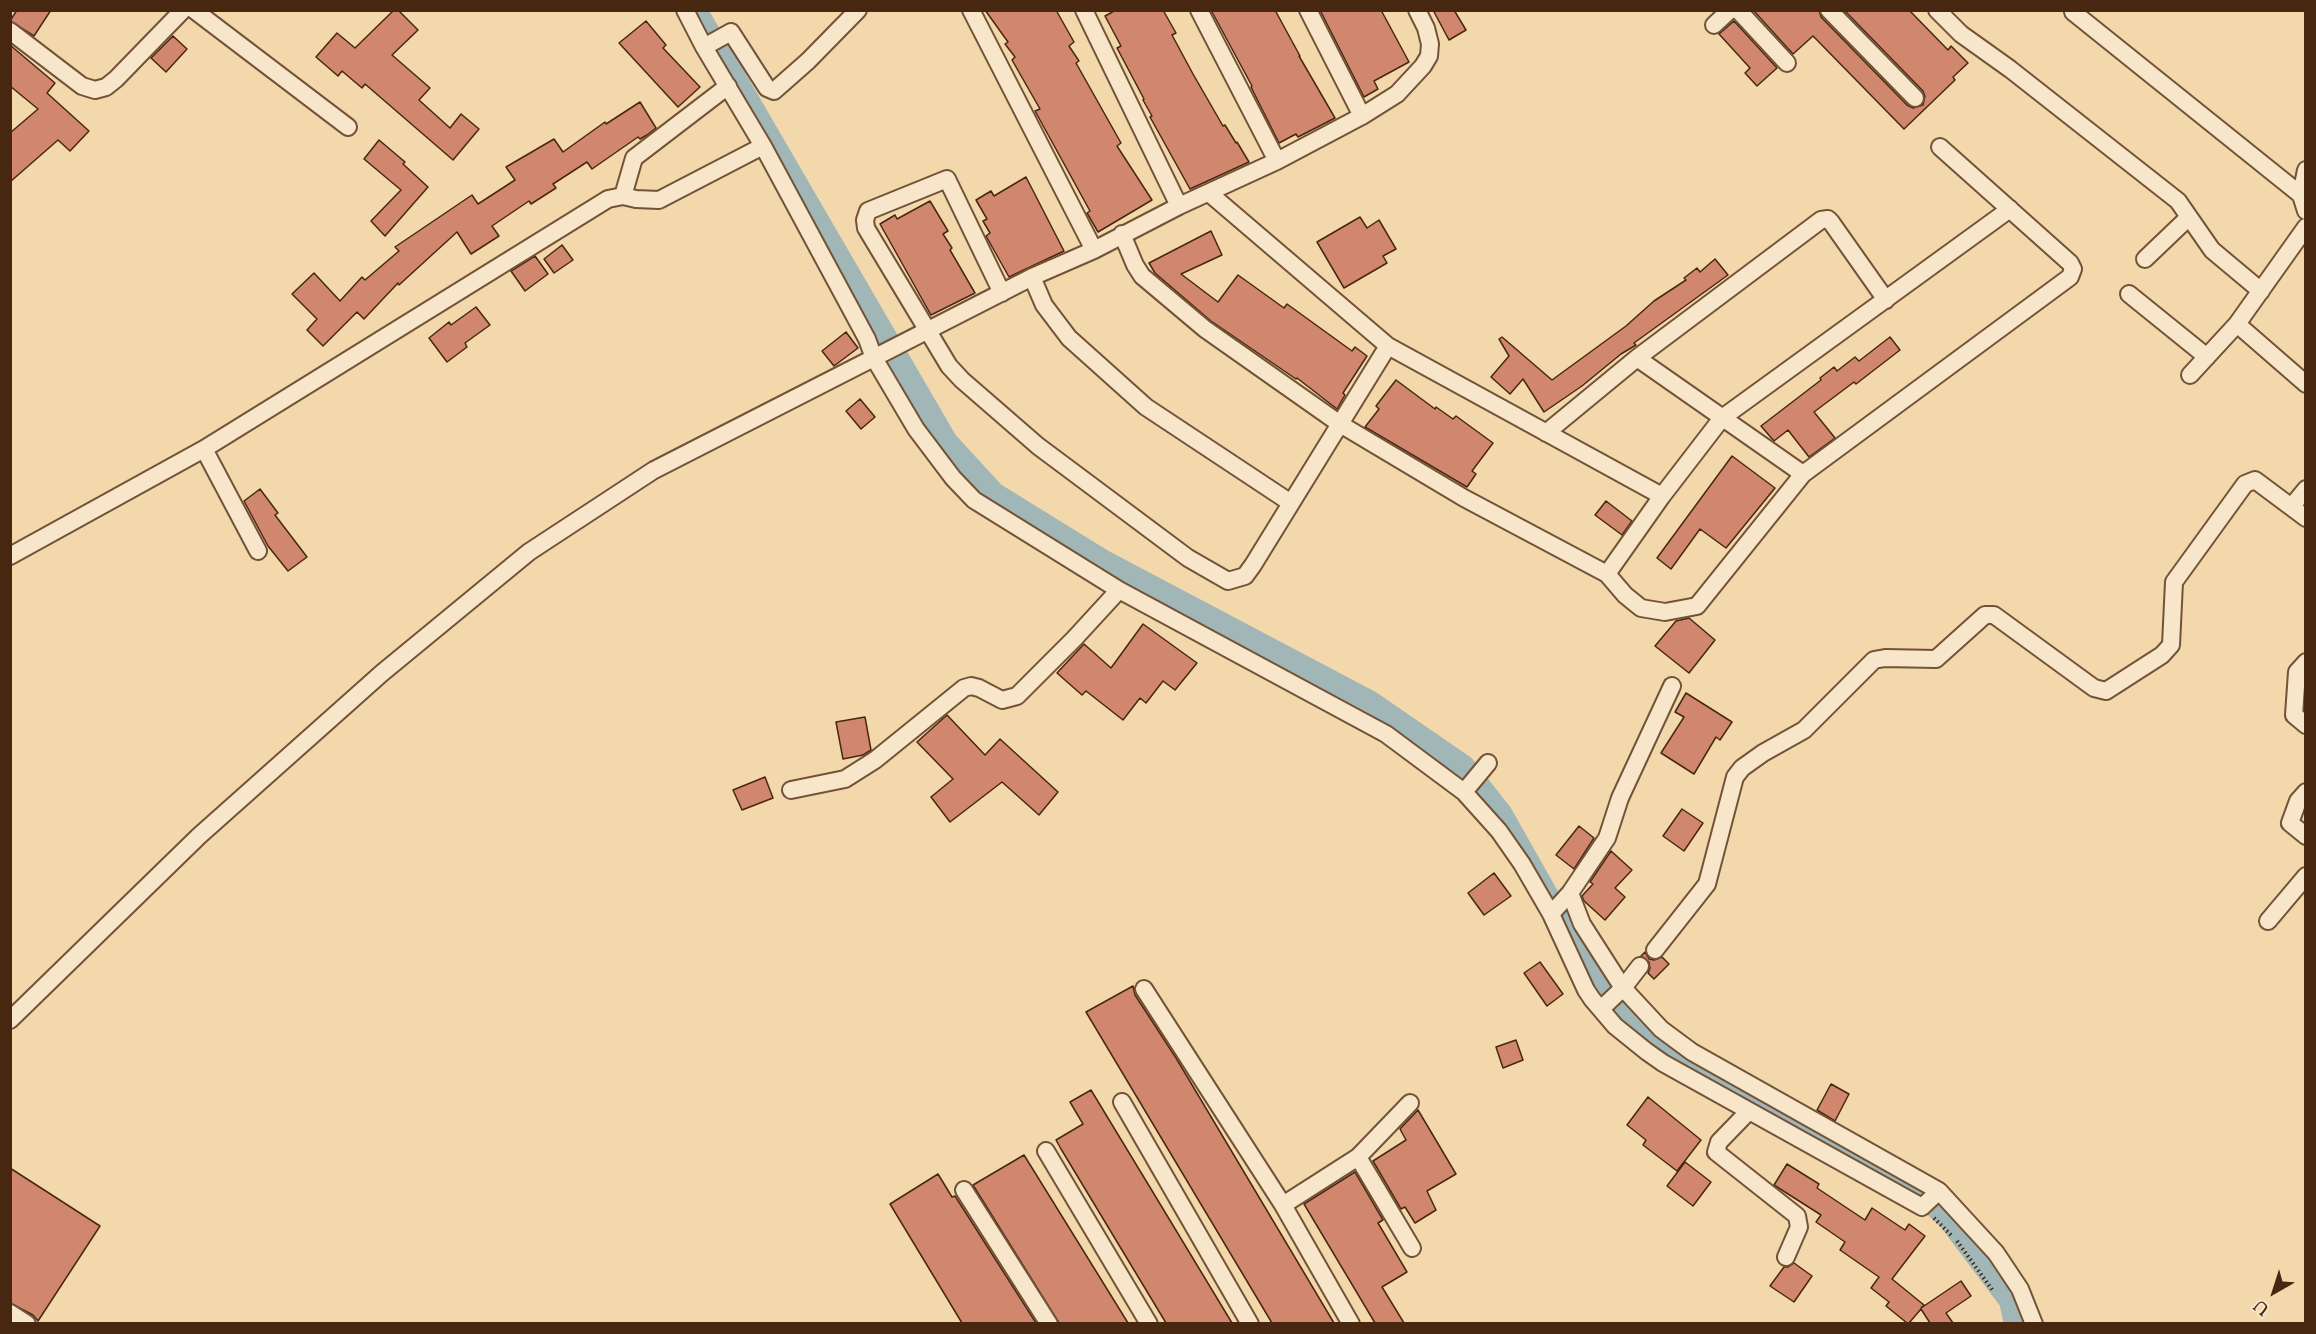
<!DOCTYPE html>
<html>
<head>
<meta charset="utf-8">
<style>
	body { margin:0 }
	#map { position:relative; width:2316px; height:1334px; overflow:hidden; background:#f3d8ac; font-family:"Sorts Mill Goudy",serif }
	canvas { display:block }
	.frame { position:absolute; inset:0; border:12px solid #482711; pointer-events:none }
	.north { position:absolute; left:2244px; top:1262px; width:60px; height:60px; -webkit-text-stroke:4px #f7e6c9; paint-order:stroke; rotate:219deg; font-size:16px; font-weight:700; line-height:24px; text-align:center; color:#482711 }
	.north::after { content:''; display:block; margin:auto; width:21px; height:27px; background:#482711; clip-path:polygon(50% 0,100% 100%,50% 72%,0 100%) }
</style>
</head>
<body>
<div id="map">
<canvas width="2316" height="1334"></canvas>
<div class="frame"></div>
<div class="north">U</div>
</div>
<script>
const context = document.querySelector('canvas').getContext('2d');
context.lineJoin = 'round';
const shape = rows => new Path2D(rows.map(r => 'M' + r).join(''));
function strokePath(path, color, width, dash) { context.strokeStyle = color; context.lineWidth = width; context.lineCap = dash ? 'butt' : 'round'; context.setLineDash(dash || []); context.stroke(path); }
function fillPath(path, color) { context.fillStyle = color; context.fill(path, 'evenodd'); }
strokePath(shape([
	[696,10,947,442,994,493,1104,561,1371,702,1464,766,1501,813,1596,981,1636,1031,1758,1107,1923,1195,1949,1220,2010,1301,2015,1324]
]), '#a1b6b6', 22);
const building = shape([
	[17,10,51,10,34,36,10,21,17,10],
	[394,10,398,10,418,30,392,55,430,88,419,100,450,128,461,114,479,129,453,160,365,84,362,88,342,71,338,76,316,57,337,33,355,48,394,10],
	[985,10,1056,10,1074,42,1069,46,1079,61,1076,63,1121,143,1117,146,1152,200,1098,232,1087,213,1090,211,1035,111,1040,109,1012,60,1015,57,1005,44,1008,42,985,10],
	[1116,10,1163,10,1176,33,1172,35,1193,74,1223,126,1225,125,1236,143,1237,142,1249,162,1190,189,1150,117,1152,116,1143,100,1144,99,1117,48,1121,46,1105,16,1116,10],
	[1211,10,1275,10,1300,56,1299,56,1335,118,1298,137,1296,134,1279,143,1251,87,1252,86,1211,10],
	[1320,10,1381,10,1409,62,1374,81,1378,89,1364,97,1320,10],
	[1433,10,1454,10,1466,30,1449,40,1433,10],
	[1753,10,1819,10,1821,17,1907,105,1913,108,1923,105,1925,96,1923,91,1844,10,1909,10,1948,50,1951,46,1968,63,1953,77,1955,80,1904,129,1813,36,1793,54,1753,10],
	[646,21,666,45,663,48,700,87,678,107,619,43,646,21],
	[1734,21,1777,68,1757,86,1745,73,1750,68,1719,34,1734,21],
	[173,36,187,49,166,72,151,58,173,36],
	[10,45,55,83,47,93,89,131,70,151,58,140,10,182,10,133,38,109,10,86,10,45],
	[640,102,656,128,647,135,640,139,638,137,592,169,587,162,553,184,556,188,531,204,529,201,492,226,499,236,471,254,457,232,399,285,398,283,364,319,357,312,323,346,307,330,317,319,292,294,314,273,340,301,362,277,365,280,399,251,395,247,472,195,478,204,515,180,506,167,554,139,563,152,605,122,606,124,640,102],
	[379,140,405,162,403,164,428,187,385,236,371,221,401,190,364,159,379,140],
	[1026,177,1064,251,1009,277,986,236,990,233,983,221,987,219,976,200,991,191,994,196,1026,177],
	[930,201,948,231,943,234,952,248,950,250,975,293,931,315,880,224,895,215,897,219,930,201],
	[1360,217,1367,228,1379,220,1396,249,1383,256,1387,263,1344,288,1317,242,1360,217],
	[1211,231,1222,255,1181,274,1218,302,1238,275,1284,308,1287,304,1352,351,1355,347,1367,356,1343,393,1345,395,1337,409,1297,378,1296,379,1211,321,1155,273,1149,263,1211,231],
	[562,245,573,260,554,273,544,259,562,245],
	[535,256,548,274,525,291,511,271,535,256],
	[1715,259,1728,275,1634,343,1636,345,1621,354,1582,386,1544,412,1523,379,1510,394,1491,377,1509,356,1499,339,1502,337,1552,380,1626,326,1654,301,1686,280,1684,278,1697,268,1700,272,1715,259],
	[476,307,490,325,465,343,467,347,447,362,429,338,449,322,451,325,476,307],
	[846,332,858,348,834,366,822,351,846,332],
	[1890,337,1900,350,1856,384,1854,382,1814,412,1835,438,1809,457,1788,430,1774,441,1761,426,1821,380,1820,378,1834,367,1837,371,1855,357,1859,361,1890,337],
	[1396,380,1435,409,1436,407,1453,419,1456,416,1493,443,1472,471,1476,474,1467,487,1365,427,1379,409,1376,406,1396,380],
	[860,399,875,417,861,429,846,411,860,399],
	[1732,456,1775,488,1726,548,1700,529,1671,569,1657,558,1732,456],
	[260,489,278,513,275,515,307,557,288,571,268,546,244,501,260,489],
	[1606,501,1632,521,1622,535,1595,515,1606,501],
	[1689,618,1715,640,1689,673,1655,646,1676,621,1689,618],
	[1143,624,1197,663,1175,690,1163,681,1146,703,1140,698,1123,720,1086,691,1082,695,1057,673,1084,644,1111,668,1143,624],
	[1686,693,1732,722,1720,740,1716,737,1694,774,1661,753,1684,717,1675,712,1686,693],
	[947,715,985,755,1000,739,1058,792,1039,815,1002,782,950,822,931,797,953,779,917,742,947,715],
	[865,717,871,750,863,755,843,759,836,722,865,717],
	[765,777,773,798,742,810,733,790,765,777],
	[1682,809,1703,823,1684,851,1663,836,1682,809],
	[1579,826,1594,838,1574,869,1556,855,1579,826],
	[1611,851,1632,870,1615,888,1625,897,1605,920,1584,901,1582,896,1593,884,1590,882,1611,851],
	[1494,873,1511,896,1484,915,1468,893,1494,873],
	[1645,952,1649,959,1654,960,1662,957,1669,964,1654,979,1648,973,1650,968,1649,962,1641,956,1645,952],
	[1540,962,1563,994,1547,1006,1524,973,1540,962],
	[1133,986,1135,995,1176,1058,1334,1323,1272,1323,1141,1104,1086,1012,1133,986],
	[1516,1040,1523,1060,1503,1068,1496,1047,1516,1040],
	[1831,1084,1849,1094,1835,1121,1817,1110,1831,1084],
	[1091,1090,1151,1189,1232,1323,1166,1323,1061,1149,1056,1140,1083,1124,1070,1102,1091,1090],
	[1648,1097,1701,1140,1677,1171,1643,1145,1646,1140,1627,1125,1648,1097],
	[1418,1110,1456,1174,1427,1191,1436,1210,1415,1223,1405,1207,1401,1209,1373,1161,1406,1140,1400,1129,1418,1110],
	[1024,1155,1068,1226,1128,1323,1059,1323,973,1185,1024,1155],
	[1685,1162,1711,1182,1693,1206,1667,1186,1685,1162],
	[1787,1164,1819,1184,1817,1188,1865,1220,1872,1208,1905,1230,1909,1224,1925,1236,1892,1279,1924,1305,1921,1308,1961,1281,1971,1296,1946,1313,1953,1323,1930,1323,1921,1309,1909,1323,1907,1323,1886,1306,1889,1302,1871,1288,1879,1277,1840,1250,1845,1242,1816,1222,1821,1215,1774,1185,1787,1164],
	[10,1168,100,1226,38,1321,33,1315,10,1303,10,1168],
	[1355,1172,1383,1220,1378,1223,1407,1272,1382,1287,1404,1323,1375,1323,1304,1204,1355,1172],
	[938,1174,952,1197,955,1196,1036,1323,962,1323,890,1204,938,1174],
	[1794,1263,1812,1276,1794,1302,1770,1286,1784,1267,1788,1267,1794,1263]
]);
fillPath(building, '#d1866e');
strokePath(building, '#482711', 1.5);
const minor = shape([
	[194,10,348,127],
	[685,10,704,47,763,146,867,339,874,358,916,429,953,478,974,500,1119,590,1386,734,1464,792,1499,831,1522,864,1551,914,1586,990,1592,999,1615,1026,1646,1051,1663,1063,1922,1207,1939,1191],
	[971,10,1094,250],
	[1084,10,1179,206],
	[1199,10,1277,161],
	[1308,10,1362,116],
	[1738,10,1787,63],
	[1829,10,1915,98],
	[1937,10,1961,34,2010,69,2178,201,2212,250,2261,291],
	[2073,12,2301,195],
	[1714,25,1730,10],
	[10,31,82,86,95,90,106,87,116,79,183,10],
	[704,47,731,32,767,88,774,91,808,61,858,10],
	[2306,170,2301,195,2306,211],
	[1209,193,1388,346,1662,496],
	[623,196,634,158,728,86],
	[2306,227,2237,324,2306,384],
	[1122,234,1135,265,1142,276,1205,329,1340,424,1464,498,1607,574,1662,496,1722,418,2010,209],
	[2145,259,2189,217],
	[1032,277,1044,305,1069,338,1146,407,1291,503],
	[1002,293,947,179,868,211,865,220,866,228,949,366,962,380,1038,446,1188,558,1228,581,1245,576,1253,565,1388,346],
	[2129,294,2207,357],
	[1637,358,1803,474],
	[2190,375,2237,324],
	[1546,433,1637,358,1821,220,1828,219,1831,222,1886,300],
	[204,449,258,551],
	[2292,506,2306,489],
	[10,556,204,449,608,199,623,196,636,199,659,200,763,146],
	[1607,574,1625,595,1641,608,1665,612,1697,606,1803,474,2070,277,2073,269,2070,263,1940,147],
	[2306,662,2297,672,2294,715,2306,725],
	[791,790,845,779,875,760,964,688,971,686,979,688,1002,700,1017,696,1074,639,1119,590],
	[1464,792,1488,763],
	[2306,792,2298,801,2290,823,2306,836],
	[1570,893,1582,924,1623,988,1661,1029,1692,1052,1939,1191,1996,1253,2020,1289,2034,1324],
	[1551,914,1570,893,1607,838,1620,798,1672,686],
	[2268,921,2306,876],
	[1655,950,1707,884,1735,777,1742,768,1763,753,1804,730,1874,660,1885,658,1936,659,1985,615,1994,615,2094,688,2106,691,2162,655,2171,645,2174,582,2245,484,2255,480,2306,518],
	[1144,989,1283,1205,1351,1324],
	[1601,1009,1623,988,1640,966],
	[10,1020,199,836,382,673,529,552,654,470,1032,277,1094,250,1179,206,1277,161,1362,116,1397,94,1423,66,1429,56,1430,44,1426,28,1417,10],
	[1122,1102,1250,1324],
	[1749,1111,1719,1142,1716,1152,1797,1216,1799,1227,1786,1257],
	[1046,1151,1149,1324],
	[1358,1157,1412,1248],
	[964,1190,1049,1324],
	[1283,1205,1358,1157,1410,1103],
	[10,1313,27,1324]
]);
strokePath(minor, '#735338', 20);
strokePath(shape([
	[1934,1218,1952,1236],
	[1957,1241,1993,1291]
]), '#482711', 4, [1.5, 3]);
strokePath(minor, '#f7e6c9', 16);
</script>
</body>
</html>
